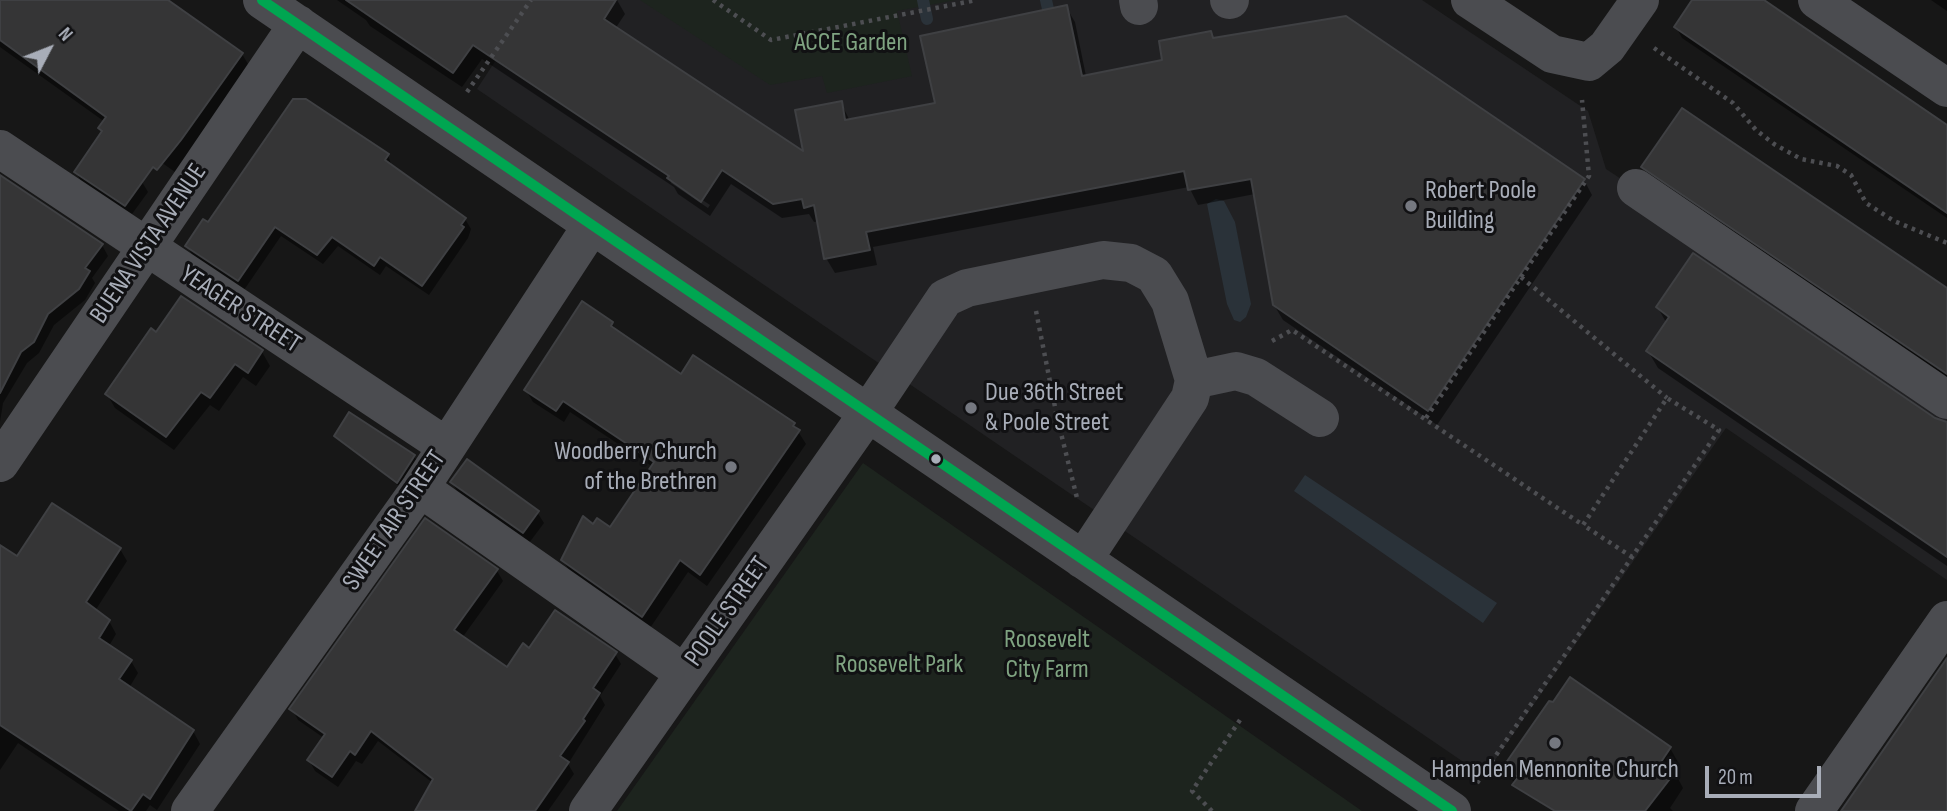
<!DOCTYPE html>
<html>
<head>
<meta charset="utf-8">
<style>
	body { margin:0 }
	#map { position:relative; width:1947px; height:811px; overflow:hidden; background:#171717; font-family:"Sofia Sans Condensed",sans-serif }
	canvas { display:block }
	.north { position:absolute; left:14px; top:14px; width:70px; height:70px; -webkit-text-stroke:5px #111113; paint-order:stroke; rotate:48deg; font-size:19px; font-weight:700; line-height:28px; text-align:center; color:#a8adb8 }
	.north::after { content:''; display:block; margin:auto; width:24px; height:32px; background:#a8adb8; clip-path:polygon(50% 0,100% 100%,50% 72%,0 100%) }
	.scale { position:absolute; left:1705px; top:766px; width:116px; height:32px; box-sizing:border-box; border:4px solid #a8adb8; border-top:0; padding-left:9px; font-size:21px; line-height:24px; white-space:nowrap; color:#a8adb8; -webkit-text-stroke:5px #111113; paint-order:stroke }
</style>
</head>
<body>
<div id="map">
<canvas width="1947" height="811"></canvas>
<div class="north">N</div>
<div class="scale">20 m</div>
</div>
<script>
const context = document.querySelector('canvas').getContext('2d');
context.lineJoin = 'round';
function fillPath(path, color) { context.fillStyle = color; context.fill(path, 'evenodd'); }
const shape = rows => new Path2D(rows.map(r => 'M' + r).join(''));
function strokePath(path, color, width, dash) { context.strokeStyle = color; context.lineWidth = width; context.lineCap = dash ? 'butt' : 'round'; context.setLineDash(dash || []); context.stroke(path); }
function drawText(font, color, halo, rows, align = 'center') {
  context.font = font + ' "Sofia Sans Condensed",sans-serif'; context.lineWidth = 6; context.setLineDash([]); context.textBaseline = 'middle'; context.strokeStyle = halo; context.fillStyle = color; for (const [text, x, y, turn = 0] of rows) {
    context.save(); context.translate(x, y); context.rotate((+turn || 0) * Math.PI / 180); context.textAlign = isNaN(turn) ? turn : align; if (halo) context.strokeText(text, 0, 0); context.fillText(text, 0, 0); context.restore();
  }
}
fillPath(shape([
	[535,0,1422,0,1588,111,1606,169,1947,394,1947,580,1726,428,1484,776,477,89]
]), '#212123');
fillPath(shape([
	[640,0,956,0,897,11,912,76,827,93,822,76,770,85],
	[863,463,1362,811,617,811]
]), '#1d241e');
fillPath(shape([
	[1216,199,1224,201,1235,222,1251,304,1246,317,1240,322,1234,320,1227,304,1207,204],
	[1305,475,1497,603,1483,623,1294,491]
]), '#2a3239');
fillPath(shape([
	[0,0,155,0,242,54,251,69,175,172,0,47],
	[337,0,617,0,625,14,615,29,806,155,841,103,850,121,937,105,1066,7,1075,22,1086,76,1165,62,1210,33,1214,40,1584,180,1592,195,1437,425,1283,320,1274,305,1255,194,1198,205,1189,187,873,247,877,265,835,273,826,258,819,221,814,222,809,214,782,218,731,184,710,216,678,194,674,187,482,59,462,87,370,26,366,20],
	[671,179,710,205,708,208,671,183],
	[1694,0,1760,0,1947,127,1947,218,1682,38,1676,27],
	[1931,0,1947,0,1947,11],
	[388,155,392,167,465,219,471,229,468,238,429,295,386,266,380,275,338,246,323,264,281,236,244,290,193,256,187,246,209,225],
	[1643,167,1947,290,1947,383,1653,184],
	[76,172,142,182,148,192,132,214,82,183],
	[0,190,102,245,108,256,92,278,95,283,85,300,54,325,39,353,27,363,3,403,0,422],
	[1658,308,1947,423,1947,566,1658,368,1648,351,1667,324],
	[612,323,617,333,681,376,794,425,806,444,707,586,688,572,650,628,570,572,563,560,593,526,610,529,653,467,570,412,564,422,533,402,526,390],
	[157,334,262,352,270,366,256,386,243,377,219,411,210,405,174,450,115,408,107,394],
	[336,436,414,456,417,461,400,487],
	[452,482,537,512,544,523,529,543,458,493],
	[120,549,127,561,95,611,109,621,116,634,109,646,131,661,138,673,129,688,193,731,200,744,157,810,150,805,146,811,119,811,18,743,0,770,0,572,17,559],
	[497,571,503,581,462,638,507,669,530,650,615,654,621,664,600,696,605,705,568,764,574,774,548,811,417,811,433,783,378,741,362,764,356,761,338,787,315,771,309,760,324,738,298,720,292,709],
	[1670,748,1679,764,1674,771,1683,788,1670,808,1673,811,1554,811,1514,783,1505,767]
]), '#0007');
strokePath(shape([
	[923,0,927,19],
	[1046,0,1048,9]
]), '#2a3239', 12);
const building = shape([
	[0,0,168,0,243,53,181,140,157,170,153,167,125,206,74,172,102,131,98,128,106,117,0,40,0,0],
	[346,0,616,0,604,19,803,151,795,110,842,101,845,120,935,103,920,36,1067,5,1082,76,1162,60,1159,41,1211,31,1213,38,1346,16,1585,179,1428,411,1273,305,1251,179,1188,190,1184,171,866,232,870,250,824,259,814,205,804,208,802,199,773,204,722,170,701,202,667,178,669,176,473,45,453,73,346,0],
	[1692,0,1764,0,1947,125,1947,213,1674,27,1692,0],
	[293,99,306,99,389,154,385,160,466,218,461,225,464,227,422,286,380,257,374,266,332,237,317,255,275,227,238,281,185,246,203,219,208,222,293,99],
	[1682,108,1947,288,1947,374,1641,167,1682,108],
	[0,175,103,244,85,268,90,271,79,289,48,314,34,342,21,352,0,393,0,175],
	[1693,253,1935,418,1947,422,1947,557,1646,351,1669,317,1656,307,1693,253],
	[181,296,263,350,248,373,235,364,210,398,201,392,166,437,105,394,151,328,156,332,181,296],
	[582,301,613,322,611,326,681,374,693,355,795,423,793,426,800,430,700,575,680,560,642,617,561,560,583,516,593,524,597,518,610,527,654,462,563,401,556,411,524,390,582,301],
	[349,412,415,455,397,483,334,436,349,412],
	[467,459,539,511,523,533,450,482,467,459],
	[52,503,121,548,86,602,110,620,99,638,132,660,119,679,194,730,150,799,143,794,131,811,0,725,0,545,17,556,52,503],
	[425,518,498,569,454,630,507,667,523,643,529,648,555,610,617,652,593,688,600,693,583,719,585,721,560,756,569,762,535,811,415,811,433,779,371,731,355,755,350,751,332,777,307,760,325,734,289,709,425,518],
	[1947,658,1947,811,1841,811,1947,658],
	[1570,677,1671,747,1661,762,1676,771,1645,811,1555,811,1512,785,1518,777,1503,767,1549,701,1553,702,1570,677]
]);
fillPath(building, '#353536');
strokePath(building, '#3f4043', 2);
strokePath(shape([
	[713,0,771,40,977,0],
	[1654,48,1733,103,1756,130,1774,144,1801,159,1837,166,1851,175,1866,203,1894,221,1947,243],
	[467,92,531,0],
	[1521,277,1667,398],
	[1036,311,1057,417,1077,498],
	[1272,341,1292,330,1583,525],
	[1426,418,1589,176,1582,100],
	[1477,783,1719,430,1667,398,1583,525,1632,557],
	[1212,811,1192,791,1242,717]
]), '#4d4e52', 4.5, [3.5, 5]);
strokePath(shape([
	[262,0,1452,811],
	[1138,0,1139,6],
	[1229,0,1230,0],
	[1470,0,1552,54,1589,62,1607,47,1640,0],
	[1817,0,1947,88],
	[0,149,446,446],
	[1636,188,1947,400],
	[1194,380,1236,371,1256,377,1320,418],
	[0,463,298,24],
	[420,488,684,673],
	[190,811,420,488,592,225],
	[588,811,868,413,945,298,967,288,1103,260,1131,263,1154,275,1170,301,1194,380,1190,398,1083,560],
	[1814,811,1947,620]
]), '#4b4c50', 38);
strokePath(shape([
	[262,0,1452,811]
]), '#00a651', 10);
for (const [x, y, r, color] of [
	[1411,206,7,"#757880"],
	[971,408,7,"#757880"],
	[936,459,6,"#a8adb8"],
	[731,467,7,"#757880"],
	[1555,743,7,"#757880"]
]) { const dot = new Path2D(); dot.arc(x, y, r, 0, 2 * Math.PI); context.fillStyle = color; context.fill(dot); strokePath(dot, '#111113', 2.5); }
drawText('26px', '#7fa381', '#111113', [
	["ACCE Garden",851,43],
	["Roosevelt",1047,640],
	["City Farm",1047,670],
	["Roosevelt Park",899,665]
]);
drawText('26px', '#a8adb8', '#111113', [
	["Robert Poole",1425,191],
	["Building",1425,221],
	["Due 36th Street",985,393],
	["& Poole Street",985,423],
	["Woodberry Church",717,452,"right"],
	["of the Brethren",717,482,"right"],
	["Hampden Mennonite Church",1555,770,"center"]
], 'left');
drawText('26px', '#a8adb8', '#111113', [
	["BUENA VISTA AVENUE",149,244,-56],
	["YEAGER STREET",240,310,33],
	["SWEET AIR STREET",395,521,-56],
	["POOLE STREET",728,612,-55]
]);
</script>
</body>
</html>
